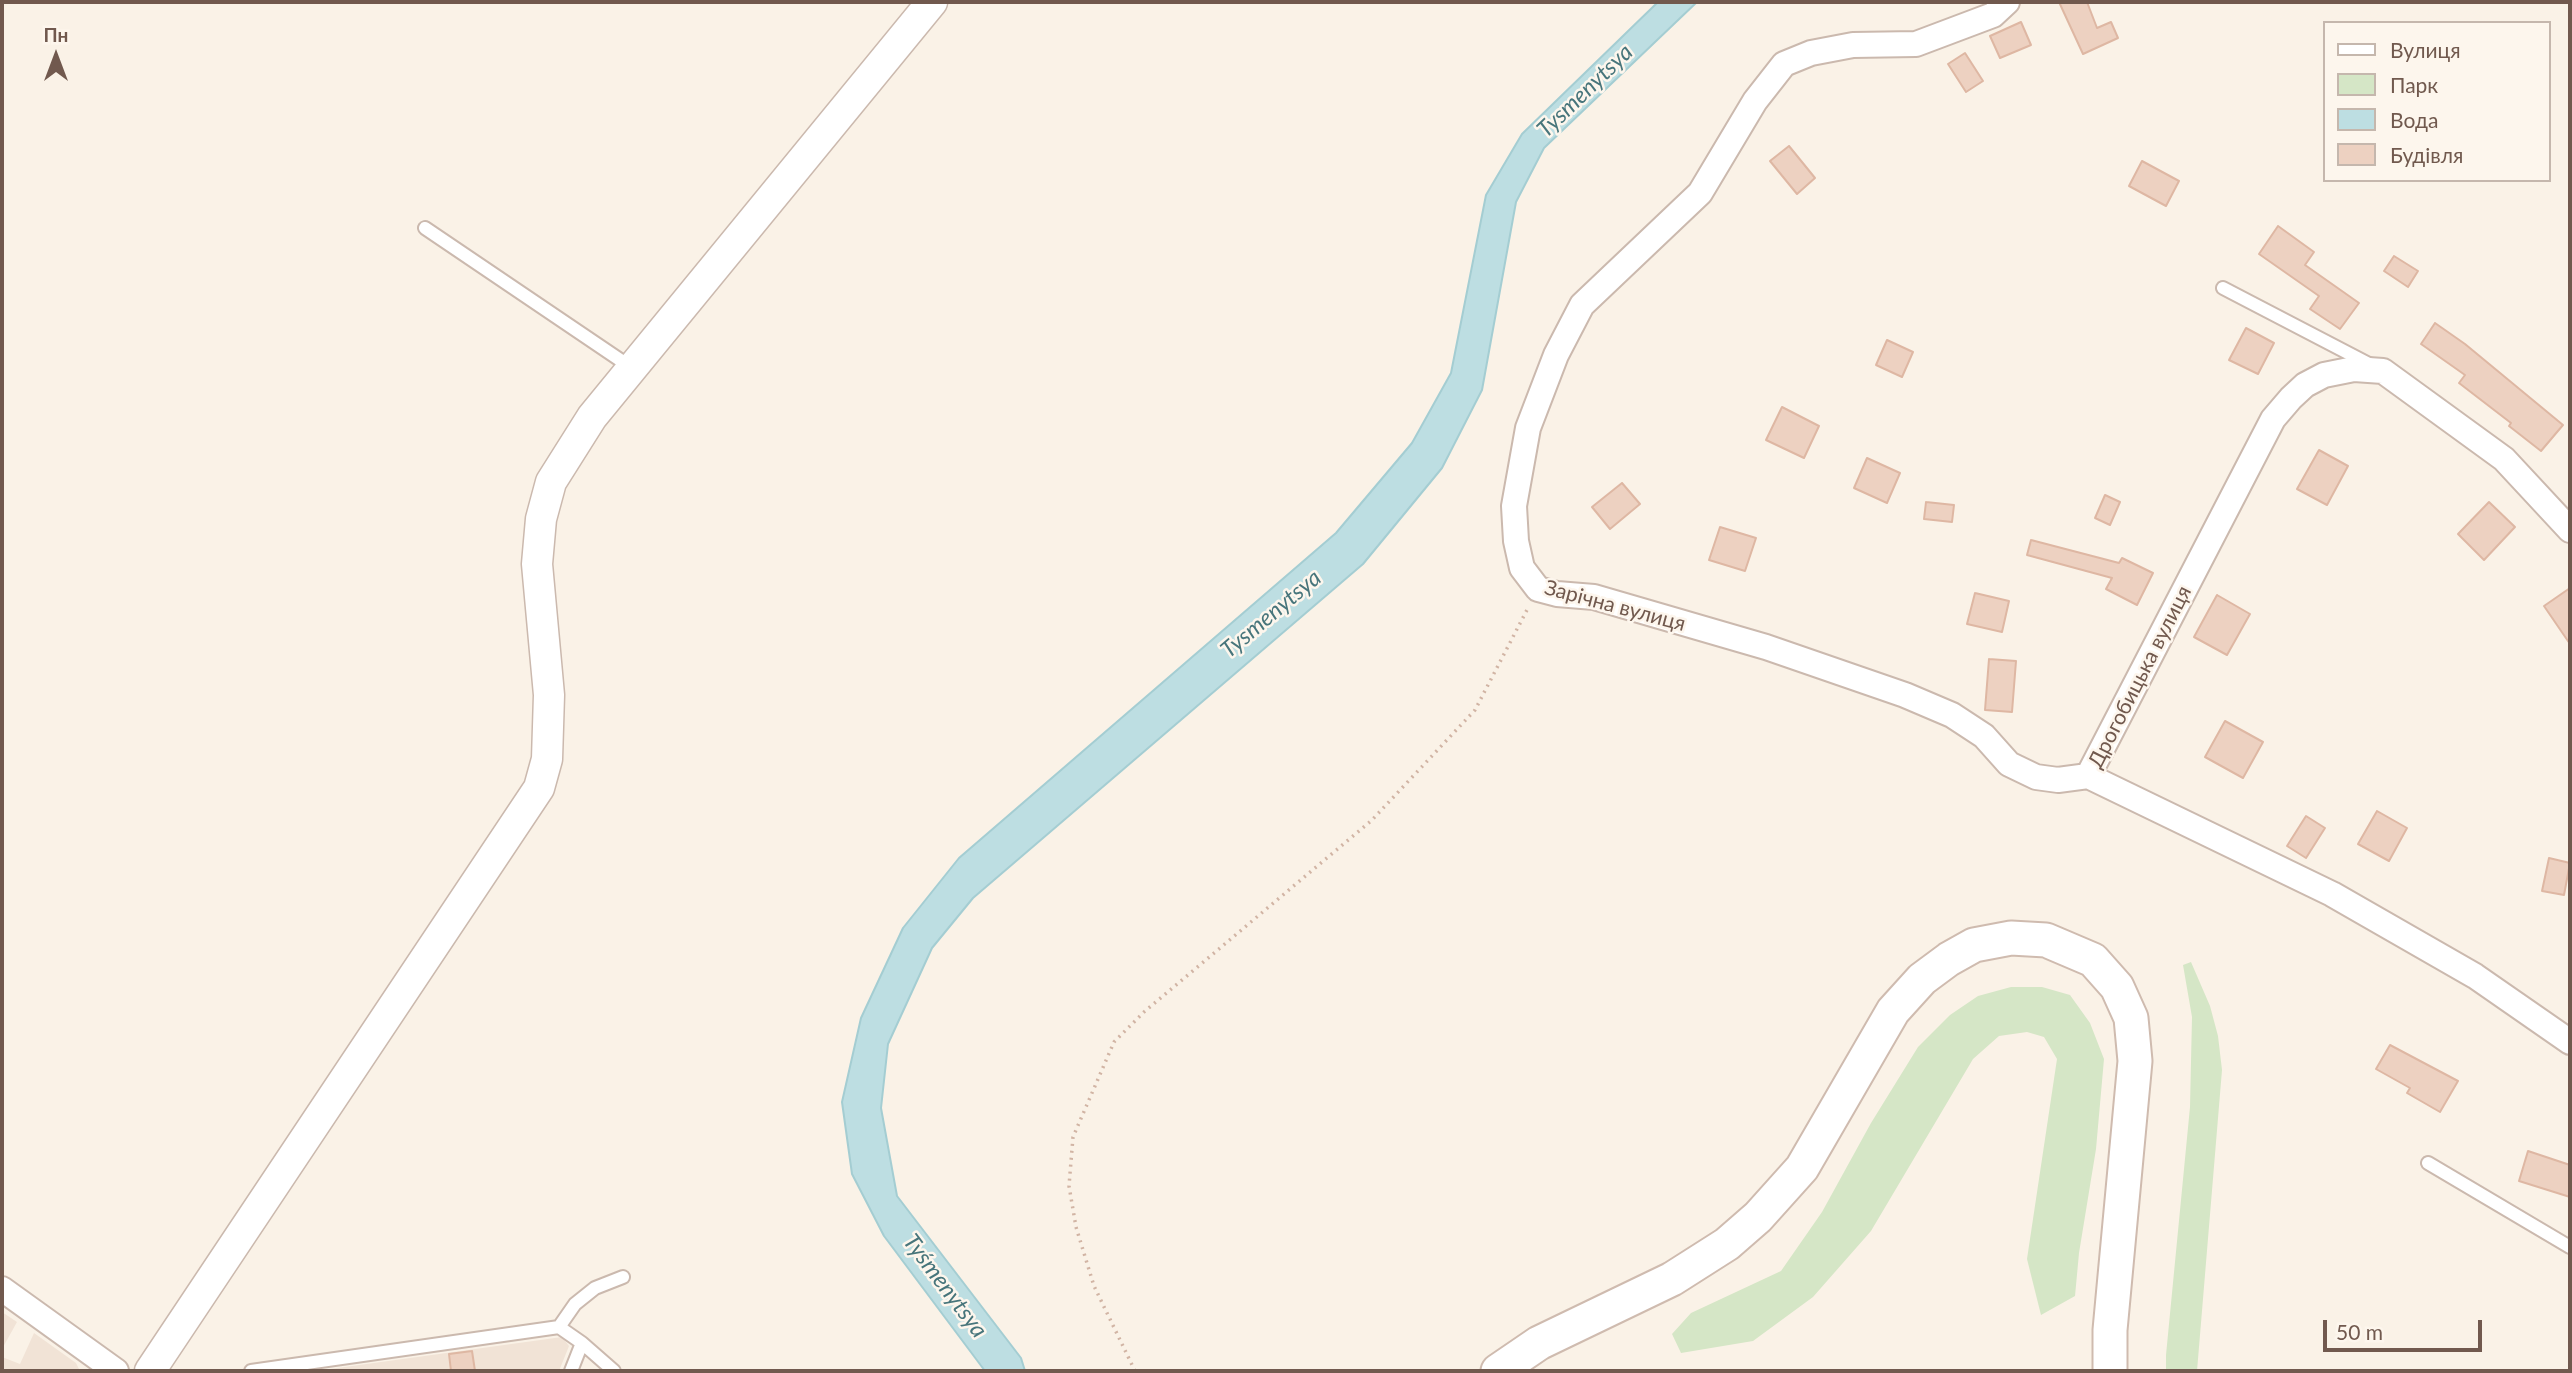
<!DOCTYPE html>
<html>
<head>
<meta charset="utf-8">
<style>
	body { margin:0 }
	#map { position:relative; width:2572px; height:1373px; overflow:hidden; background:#faf2e7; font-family:Lato,sans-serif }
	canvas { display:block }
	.frame { position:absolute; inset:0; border:4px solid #71594e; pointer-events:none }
	.legend { position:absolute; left:2323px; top:21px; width:228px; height:161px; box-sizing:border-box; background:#fdf6ed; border:2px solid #c5b7ad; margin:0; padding:9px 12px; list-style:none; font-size:21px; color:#71594e }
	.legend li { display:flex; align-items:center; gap:14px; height:35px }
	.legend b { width:35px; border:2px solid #c5b7ad }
	.north { position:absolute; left:21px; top:21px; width:70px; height:70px; -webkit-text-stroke:5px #fdf6ed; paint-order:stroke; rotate:0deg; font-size:19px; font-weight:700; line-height:28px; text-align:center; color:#71594e }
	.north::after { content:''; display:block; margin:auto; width:24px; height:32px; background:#71594e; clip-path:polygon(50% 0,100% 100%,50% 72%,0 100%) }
	.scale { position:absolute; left:2323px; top:1320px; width:159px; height:32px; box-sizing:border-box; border:4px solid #71594e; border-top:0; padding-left:9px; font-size:21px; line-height:24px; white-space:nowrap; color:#71594e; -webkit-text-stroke:5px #fdf6ed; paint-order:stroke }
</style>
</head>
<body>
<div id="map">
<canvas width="2572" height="1373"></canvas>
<div class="frame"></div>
<ul class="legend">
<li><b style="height:9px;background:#fff"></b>Вулиця</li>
<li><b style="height:19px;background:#d5e6c6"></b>Парк</li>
<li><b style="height:19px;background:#bddee2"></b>Вода</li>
<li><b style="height:19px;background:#edd1c1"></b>Будівля</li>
</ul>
<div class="north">Пн</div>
<div class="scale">50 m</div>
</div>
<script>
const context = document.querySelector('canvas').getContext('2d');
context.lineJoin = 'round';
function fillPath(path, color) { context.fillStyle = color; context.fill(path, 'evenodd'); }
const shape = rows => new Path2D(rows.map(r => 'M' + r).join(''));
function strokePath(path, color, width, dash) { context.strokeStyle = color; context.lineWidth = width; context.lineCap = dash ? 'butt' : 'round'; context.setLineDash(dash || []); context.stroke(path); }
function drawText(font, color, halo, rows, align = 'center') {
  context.font = font + ' Lato,sans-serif'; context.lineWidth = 5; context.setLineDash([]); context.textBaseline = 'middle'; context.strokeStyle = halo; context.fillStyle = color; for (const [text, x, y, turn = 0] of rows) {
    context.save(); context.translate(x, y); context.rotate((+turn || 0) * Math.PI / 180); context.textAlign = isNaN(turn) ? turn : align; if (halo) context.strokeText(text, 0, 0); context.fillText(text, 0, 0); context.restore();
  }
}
fillPath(shape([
	[2,1312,17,1322,2,1349],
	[34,1333,76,1363,80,1371,2,1371,2,1357,20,1364],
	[562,1337,569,1346,559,1371,316,1371]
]), '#f1e3d6');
fillPath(shape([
	[2191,962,2210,1006,2218,1036,2222,1070,2197,1371,2166,1371,2166,1355,2190,1107,2192,1017,2183,965],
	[2011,987,2042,987,2070,995,2090,1023,2104,1059,2096,1149,2079,1253,2075,1296,2041,1315,2027,1259,2057,1059,2044,1037,2027,1032,1999,1036,1973,1059,1871,1231,1813,1297,1753,1341,1681,1353,1672,1334,1691,1313,1781,1271,1822,1212,1871,1123,1918,1047,1950,1015,1978,996]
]), '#d5e6c6');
const water = shape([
	[1658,2,1697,2,1544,148,1516,202,1482,390,1442,468,1363,564,973,898,932,948,888,1044,881,1108,897,1196,1021,1358,1025,1371,985,1371,884,1236,852,1174,842,1102,861,1018,903,928,959,858,1336,533,1412,443,1451,373,1486,195,1522,134,1658,2]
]);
fillPath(water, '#bddee2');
strokePath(water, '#a4cdd2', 2);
const building = shape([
	[2059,2,2087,2,2097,28,2111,22,2118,38,2083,54,2059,2],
	[2021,22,2031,45,2000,58,1990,36,2021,22],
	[1965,53,1983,81,1966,92,1948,64,1965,53],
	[1789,146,1815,178,1797,194,1770,161,1789,146],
	[2142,161,2179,181,2166,206,2129,186,2142,161],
	[2278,226,2314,252,2305,265,2359,303,2340,329,2310,309,2319,296,2259,254,2278,226],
	[2394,256,2418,271,2408,287,2384,271,2394,256],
	[2435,323,2465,344,2563,425,2541,451,2509,426,2511,423,2459,383,2465,375,2421,344,2435,323],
	[2246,328,2274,343,2258,374,2229,360,2246,328],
	[1887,340,1913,352,1902,377,1876,365,1887,340],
	[1782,407,1819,426,1804,458,1766,440,1782,407],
	[2319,450,2348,466,2327,505,2297,489,2319,450],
	[1867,458,1900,473,1887,503,1854,488,1867,458],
	[1622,483,1640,504,1610,529,1592,507,1622,483],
	[2105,495,2120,502,2110,525,2095,518,2105,495],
	[1926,502,1954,505,1952,522,1924,519,1926,502],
	[2489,502,2515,527,2484,560,2458,534,2489,502],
	[1720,527,1756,538,1745,571,1709,560,1720,527],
	[2031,540,2119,563,2122,558,2153,573,2137,605,2106,589,2112,578,2027,555,2031,540],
	[2570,588,2570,644,2544,606,2570,588],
	[1975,593,2009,601,2002,632,1967,624,1975,593],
	[2217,595,2250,614,2227,655,2194,637,2217,595],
	[1989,659,2016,661,2012,712,1985,710,1989,659],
	[2225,721,2263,742,2243,778,2205,757,2225,721],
	[2377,811,2407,828,2389,861,2358,844,2377,811],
	[2306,816,2325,828,2306,858,2287,846,2306,816],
	[2549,858,2570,863,2564,895,2542,891,2549,858],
	[2390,1045,2458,1081,2440,1112,2407,1093,2410,1088,2376,1069,2390,1045],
	[2528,1151,2570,1165,2570,1197,2519,1181,2528,1151],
	[472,1351,475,1371,451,1371,449,1354,472,1351]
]);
fillPath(building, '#edd1c1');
strokePath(building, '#deb7a3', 2);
const service = shape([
	[425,228,632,368],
	[2223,288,2369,364],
	[2428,1163,2570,1247],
	[559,1327,575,1304,595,1288,623,1277],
	[251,1371,559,1327,582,1343,614,1371],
	[571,1371,582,1343]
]);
const minor = shape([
	[2007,2,1993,15,1916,44,1853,45,1811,53,1784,64,1755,101,1700,193,1582,305,1556,355,1528,428,1514,506,1516,541,1522,568,1538,589,1557,594,1594,597,1766,647,1905,695,1952,715,1984,736,2009,764,2036,777,2058,780,2088,776],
	[2570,530,2504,459,2383,371,2354,369,2324,375,2305,385,2291,398,2273,419,2088,776,2332,894,2475,976,2570,1042],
	[2,1289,116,1371]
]);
const tertiary = shape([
	[150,1371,539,788,547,759,549,695,537,564,541,519,551,482,592,417,932,2]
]);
const secondary = shape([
	[1498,1371,1539,1343,1672,1279,1727,1244,1758,1217,1802,1168,1893,1011,1922,979,1949,959,1974,945,2011,938,2046,940,2093,960,2117,987,2131,1018,2135,1061,2110,1330,2110,1371]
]);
strokePath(service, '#cbb9ae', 16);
strokePath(minor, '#cbb9ae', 28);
strokePath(tertiary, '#cbb9ae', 33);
strokePath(secondary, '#cfbbaf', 37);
strokePath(shape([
	[1135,1371,1094,1286,1076,1227,1069,1186,1073,1137,1114,1042,1144,1012,1372,820,1475,710,1528,608]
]), '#d1b4a4', 3.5, [2, 5]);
strokePath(service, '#fff', 12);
strokePath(minor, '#fff', 24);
strokePath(tertiary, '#fff', 30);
strokePath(secondary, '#fff', 33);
drawText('21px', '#71594e', '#fdf6ed', [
	["Зарічна вулиця",1615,606,15],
	["Дрогобицька вулиця",2140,677,-63]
]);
drawText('italic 23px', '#47757b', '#fdf6ed', [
	["Tysmenytsya",1585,91,-44],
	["Tysmenytsya",1271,614,-40],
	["Tyśmenytsya",945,1286,53]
]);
</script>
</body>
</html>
